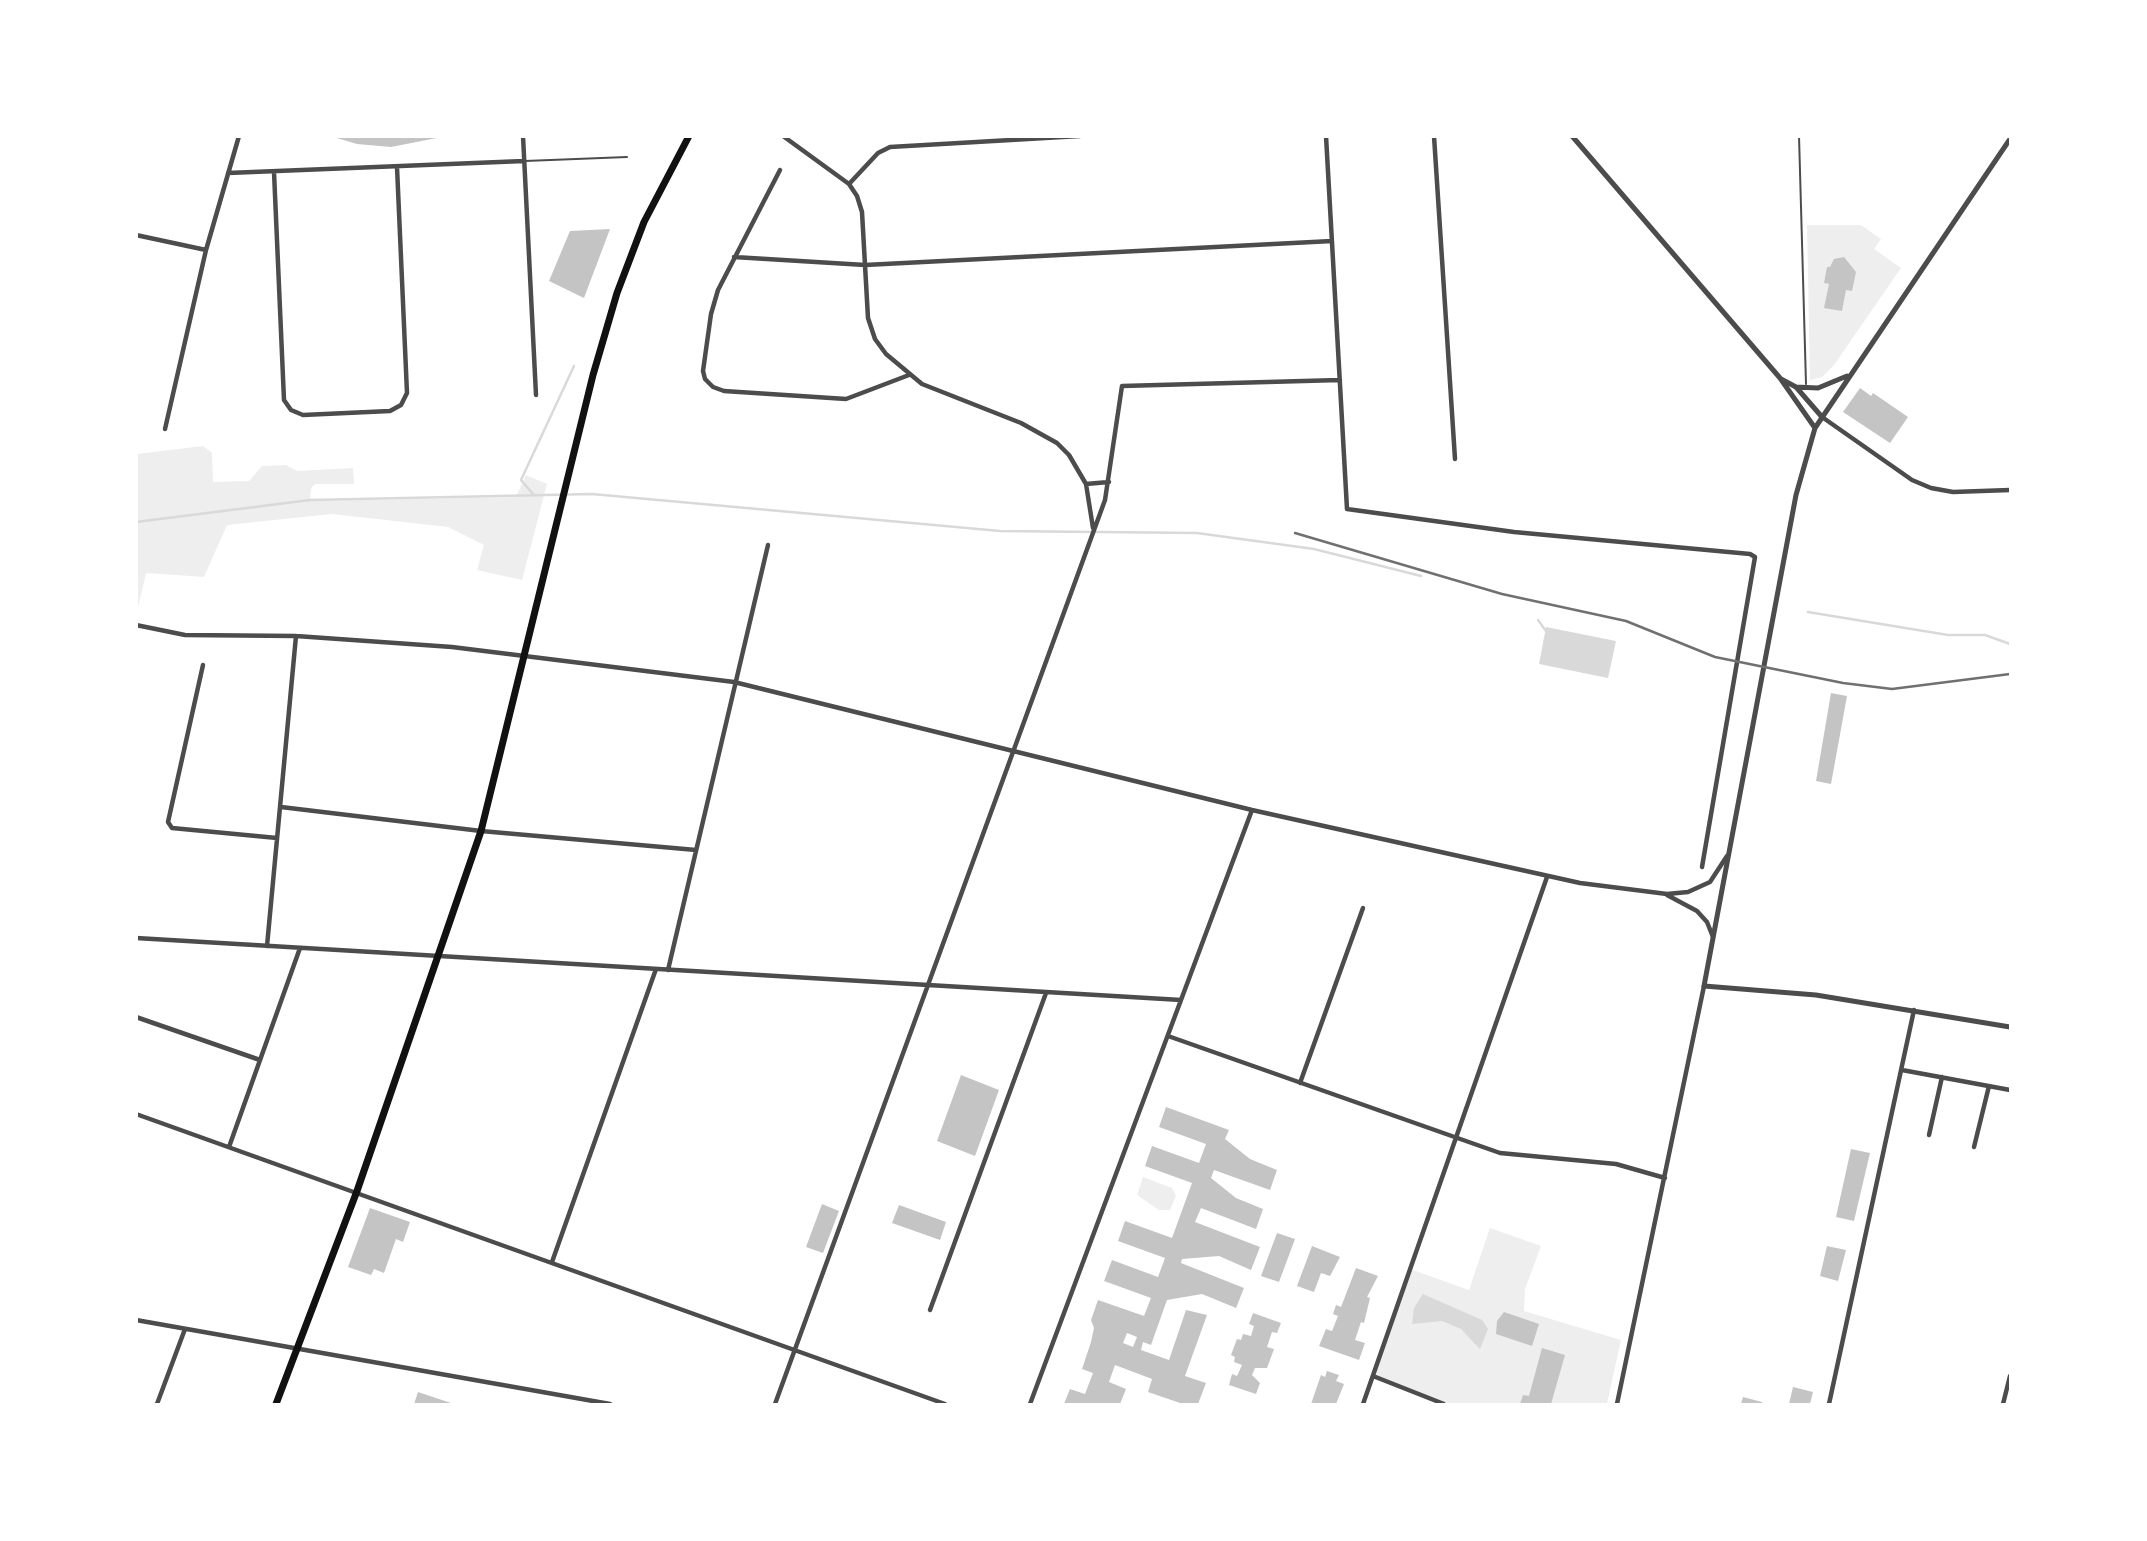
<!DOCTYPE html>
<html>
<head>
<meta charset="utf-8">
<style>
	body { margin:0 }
	#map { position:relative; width:2147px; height:1541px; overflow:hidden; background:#fff; font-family:"IBM Plex Serif",serif }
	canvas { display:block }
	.frame { position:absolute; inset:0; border:138px solid #fff; pointer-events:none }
</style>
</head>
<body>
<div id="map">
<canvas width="2147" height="1541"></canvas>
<div class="frame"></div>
</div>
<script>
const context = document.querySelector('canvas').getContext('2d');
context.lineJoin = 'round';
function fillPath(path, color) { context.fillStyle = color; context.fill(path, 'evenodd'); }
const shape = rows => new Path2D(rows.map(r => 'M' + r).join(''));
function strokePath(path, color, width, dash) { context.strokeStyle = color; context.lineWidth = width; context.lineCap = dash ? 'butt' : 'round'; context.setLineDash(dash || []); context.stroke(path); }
fillPath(shape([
	[1807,225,1861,225,1881,239,1874,249,1901,268,1834,365,1822,377,1810,380],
	[203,446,212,453,213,482,249,481,262,466,286,465,297,471,353,468,354,484,315,484,311,488,310,501,516,497,526,475,547,484,522,580,477,570,484,545,448,527,332,514,227,525,204,577,146,573,137,612,137,454],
	[1143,1177,1172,1188,1176,1196,1170,1210,1159,1210,1137,1195],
	[1490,1228,1541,1246,1525,1289,1524,1311,1621,1340,1607,1404,1451,1404,1373,1376,1410,1269,1469,1290]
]), '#eee');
fillPath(shape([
	[1546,627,1616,641,1608,678,1539,664],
	[1423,1294,1482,1320,1488,1329,1480,1349,1461,1329,1442,1321,1412,1324,1414,1308]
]), '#d9d9d9');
strokePath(shape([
	[533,494,521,480,574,366],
	[136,522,310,500,592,494,1000,531,1197,533,1314,549,1421,576],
	[1808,612,1948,635,1985,635,2010,644],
	[1538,620,1546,631]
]), '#d9d9d9', 2.5);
fillPath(shape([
	[330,136,442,136,442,137,391,147,357,144],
	[610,229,584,298,549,281,570,231],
	[1844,257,1856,272,1852,291,1846,290,1842,311,1824,308,1829,284,1824,283,1827,267,1830,267,1834,259],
	[1860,388,1871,396,1873,393,1908,417,1890,443,1843,412],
	[1831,693,1847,696,1831,784,1816,781],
	[961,1075,999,1090,975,1156,937,1141],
	[1166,1107,1229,1130,1225,1139,1250,1159,1277,1170,1270,1190,1214,1170,1211,1178,1236,1198,1263,1209,1256,1229,1201,1208,1195,1222,1260,1247,1251,1270,1219,1256,1182,1259,1181,1263,1244,1288,1236,1308,1202,1294,1167,1300,1151,1345,1143,1342,1141,1350,1169,1360,1186,1310,1207,1315,1185,1376,1206,1383,1198,1404,1183,1404,1148,1392,1152,1379,1115,1365,1109,1382,1126,1389,1120,1404,1064,1404,1070,1389,1085,1394,1093,1373,1082,1369,1091,1342,1094,1328,1091,1320,1098,1300,1144,1316,1151,1298,1104,1281,1112,1260,1158,1277,1165,1258,1118,1241,1125,1221,1172,1238,1192,1183,1145,1166,1152,1146,1199,1163,1206,1144,1159,1127],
	[1127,1333,1137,1337,1133,1347,1123,1343],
	[1851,1149,1870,1153,1854,1221,1836,1217],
	[822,1204,839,1211,823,1253,806,1247],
	[899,1205,946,1222,940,1240,892,1223],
	[370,1208,410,1222,403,1242,396,1239,384,1273,374,1269,371,1275,348,1267],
	[1277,1233,1295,1239,1279,1282,1261,1276],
	[1312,1246,1340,1257,1330,1276,1321,1273,1314,1292,1297,1286],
	[1827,1246,1846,1250,1838,1281,1820,1276],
	[1356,1268,1378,1276,1367,1297,1370,1298,1364,1323,1361,1322,1355,1340,1365,1343,1359,1360,1319,1346,1326,1329,1332,1331,1338,1316,1333,1314,1336,1305,1341,1307],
	[1504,1312,1539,1324,1532,1346,1496,1334,1497,1321],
	[1253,1313,1281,1323,1277,1333,1272,1332,1267,1347,1274,1349,1267,1368,1255,1368,1252,1375,1260,1383,1256,1394,1229,1385,1232,1374,1237,1376,1242,1365,1234,1362,1235,1357,1231,1355,1237,1339,1241,1340,1243,1334,1251,1336,1254,1326,1249,1324],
	[1542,1348,1565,1355,1551,1404,1520,1404,1523,1395,1529,1396],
	[1327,1371,1339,1375,1336,1381,1344,1384,1336,1404,1311,1404,1321,1375,1325,1377],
	[1793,1387,1813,1392,1810,1404,1789,1404],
	[418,1392,454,1404,414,1404],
	[1743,1397,1762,1402,1762,1404,1741,1404]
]), '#c4c4c4');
strokePath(shape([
	[1799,136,1806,384],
	[525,161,627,157]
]), '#4c4c4c', 2);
strokePath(shape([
	[523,136,536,395],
	[783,136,849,184,857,196,862,212,868,318,875,339,886,354,922,384,1021,423,1057,443,1069,455,1086,484,1093,528],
	[1326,136,1347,509,1514,532,1750,554,1755,557,1702,867],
	[1434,136,1455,459],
	[780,170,718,290,711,314,703,371,705,379,713,387,724,391,846,399,909,375],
	[274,172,284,400,291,410,303,415,390,411,401,405,407,393,397,167],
	[228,173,524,161],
	[849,184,878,153,890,147,1080,136],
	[136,235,206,250],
	[734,257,865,265,1332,241],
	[1822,417,1912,480,1931,488,1953,492,2010,490],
	[165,429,206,250,239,136],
	[1086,484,1109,482],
	[136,625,185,635,296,636,452,647,734,682,1252,810,1580,883,1667,894,1688,892,1710,882,1727,856],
	[203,665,168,822,172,828,277,838],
	[281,807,481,831,696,850],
	[1667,895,1697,911,1707,922,1713,937],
	[136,938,1181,1000],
	[267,946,296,636],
	[668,970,768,545],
	[136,1017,260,1060],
	[1168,1036,1500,1153,1616,1164,1665,1178],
	[1902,1070,2010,1090],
	[1300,1083,1363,908],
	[136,1114,945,1404],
	[1929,1135,1942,1077],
	[229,1147,300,948],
	[1974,1147,1989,1086],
	[552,1262,656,969],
	[930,1310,1046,993],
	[136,1320,610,1404],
	[1373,1376,1444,1404],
	[157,1404,185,1329],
	[775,1404,1105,500,1122,386,1340,380],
	[1030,1404,1252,810],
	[1363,1404,1547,877],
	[1617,1404,1704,986],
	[1829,1404,1914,1010],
	[2003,1404,2010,1376]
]), '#4c4c4c', 4.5);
strokePath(shape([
	[1572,136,1780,378,1815,428],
	[2010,139,1815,428,1796,495,1704,986,1816,995,2010,1027],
	[1781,379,1796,387,1822,417],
	[1796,387,1818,388,1847,376]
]), '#4c4c4c', 5);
strokePath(shape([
	[276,1404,357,1191,481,831,593,375,617,293,644,222,689,136]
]), '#111', 7);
strokePath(shape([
	[1295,533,1502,594,1626,621,1715,657,1843,683,1892,689,2010,674]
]), '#707070', 2.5);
</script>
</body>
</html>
